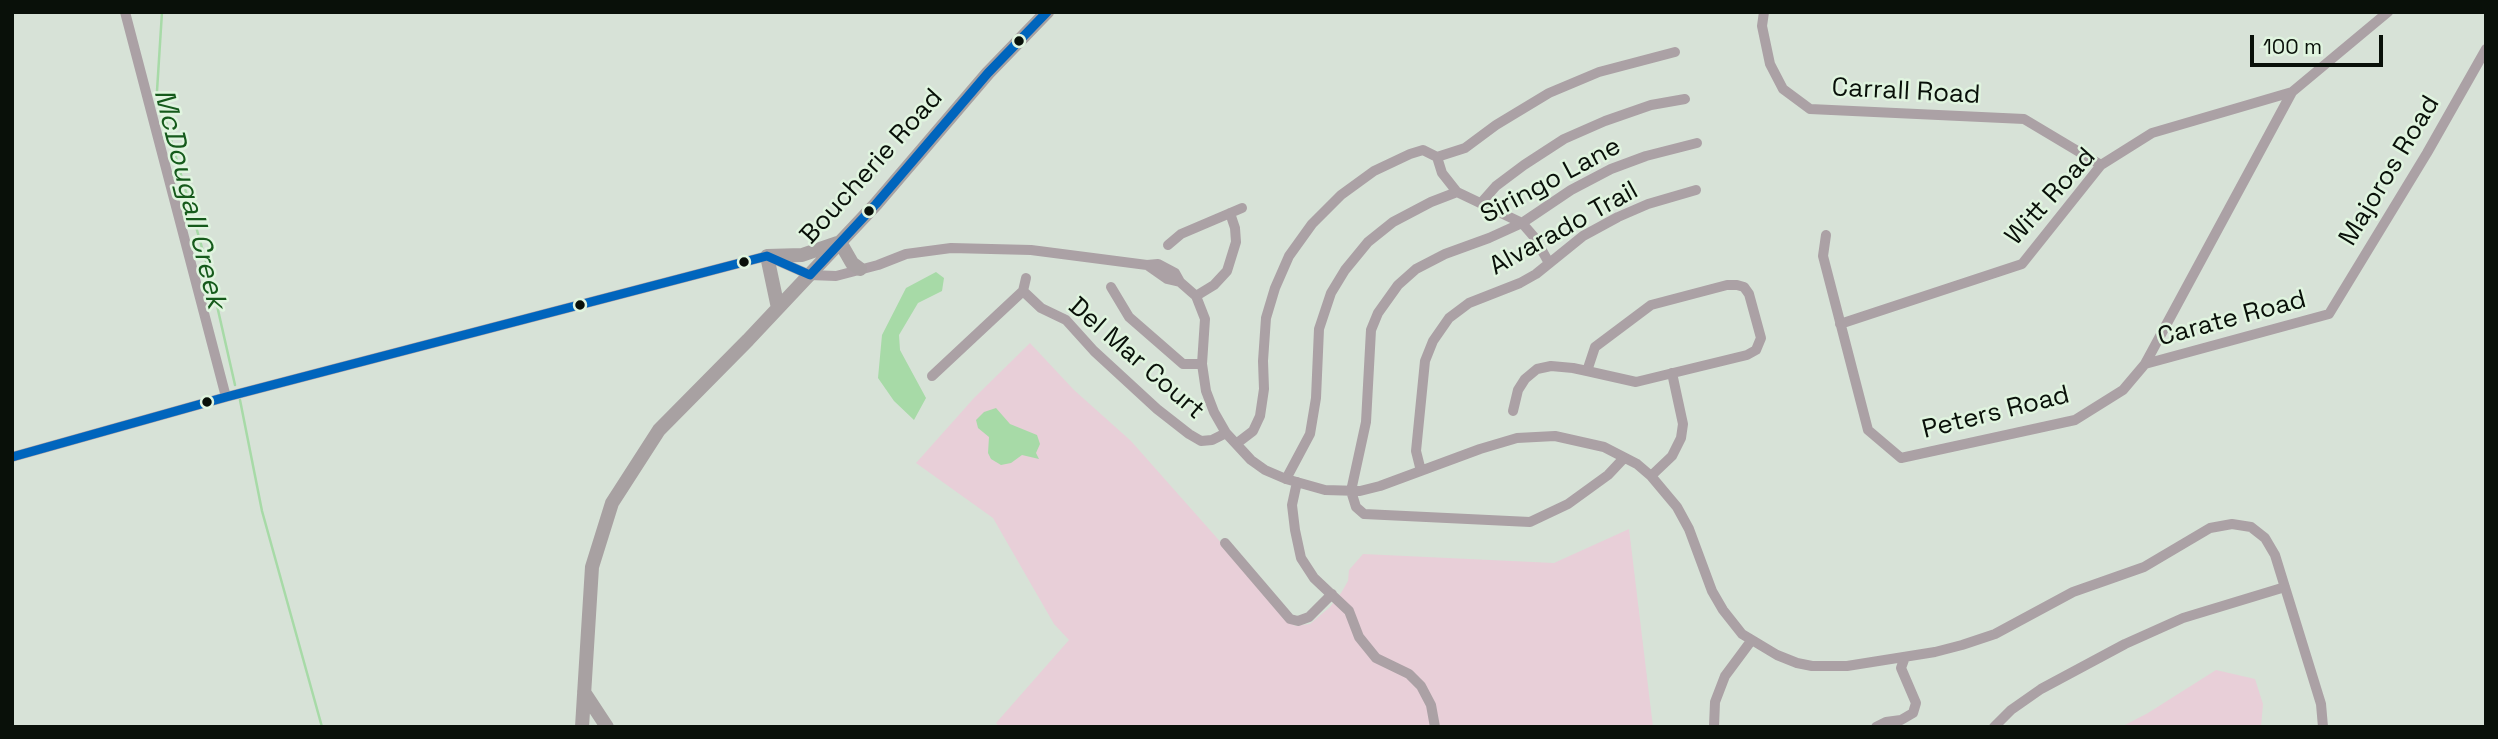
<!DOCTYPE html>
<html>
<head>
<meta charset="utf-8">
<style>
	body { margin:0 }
	#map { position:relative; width:2498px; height:739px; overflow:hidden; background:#d7e2d7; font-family:"Space Grotesk",sans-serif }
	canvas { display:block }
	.frame { position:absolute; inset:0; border:14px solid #091009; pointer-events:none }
	.scale { position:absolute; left:2250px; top:35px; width:133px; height:32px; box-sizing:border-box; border:4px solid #091009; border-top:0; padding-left:9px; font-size:21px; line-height:24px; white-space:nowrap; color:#091009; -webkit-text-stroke:5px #e0f4df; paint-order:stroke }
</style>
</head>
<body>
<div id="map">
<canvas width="2498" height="739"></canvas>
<div class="frame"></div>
<div class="scale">100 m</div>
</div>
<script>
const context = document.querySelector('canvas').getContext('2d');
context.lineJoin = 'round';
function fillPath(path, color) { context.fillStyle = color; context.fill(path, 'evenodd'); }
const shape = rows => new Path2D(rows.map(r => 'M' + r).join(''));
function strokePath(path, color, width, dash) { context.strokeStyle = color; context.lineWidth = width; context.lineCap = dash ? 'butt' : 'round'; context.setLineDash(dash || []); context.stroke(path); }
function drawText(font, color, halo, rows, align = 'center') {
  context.font = font + ' "Space Grotesk",sans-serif'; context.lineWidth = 5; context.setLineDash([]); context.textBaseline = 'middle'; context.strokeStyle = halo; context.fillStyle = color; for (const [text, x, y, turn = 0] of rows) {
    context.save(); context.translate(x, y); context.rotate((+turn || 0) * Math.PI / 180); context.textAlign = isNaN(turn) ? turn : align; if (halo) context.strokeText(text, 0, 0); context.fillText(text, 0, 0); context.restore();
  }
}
fillPath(shape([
	[1030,343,1074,390,1131,441,1295,626,1310,624,1330,607,1341,593,1348,581,1349,570,1363,554,1554,563,1629,529,1653,727,999,727,996,723,1069,640,1054,624,993,518,916,463,974,398],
	[2216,670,2255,679,2263,704,2261,727,2121,727,2148,713]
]), '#e8cfd8');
fillPath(shape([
	[936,272,944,278,942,291,918,303,899,335,900,350,926,398,914,420,894,401,878,378,882,335,906,288],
	[996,408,1010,424,1037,435,1040,444,1036,453,1039,459,1022,455,1011,463,1001,465,991,459,988,453,989,437,978,428,976,420,984,412]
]), '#a7daa7');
strokePath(shape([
	[162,12,157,91,211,279,235,385],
	[240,400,262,511,322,727]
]), '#a7daa7', 2.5);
strokePath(shape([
	[125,12,226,397],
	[1764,12,1762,26,1770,64,1783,89,1810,109,2024,119,2101,165],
	[1437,157,1442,173,1457,192,1522,223,1535,238,1549,263],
	[1481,203,1496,186,1524,165,1564,139,1605,121,1651,105,1685,99],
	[1826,235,1823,256,1868,430,1901,458,2075,420,2123,390,2145,364,2292,92],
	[1168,245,1181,234,1242,208],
	[1147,265,1167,279,1180,282],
	[1111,287,1129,317,1183,364,1202,364],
	[1023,291,1041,308,1066,320,1094,351,1157,409,1189,434,1201,441,1212,440,1226,433],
	[1196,296,1214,285,1227,271,1236,242,1235,228,1230,213],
	[1840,324,2022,264,2101,165,2152,133,2292,92,2388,12],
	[2145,364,2329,314,2427,153,2486,49],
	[932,376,1023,291,1026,278],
	[1513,411,1518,390,1525,379,1537,369,1551,366,1573,368,1587,371,1636,382,1747,355,1756,350,1761,338,1749,294,1744,287,1737,285,1727,285,1651,305,1595,347,1587,371],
	[1236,444,1253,431,1260,416,1264,389,1263,361,1266,318,1275,288,1289,256,1312,224,1341,195,1374,171,1410,154,1423,150,1437,157,1465,148,1496,125,1549,93,1599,72,1675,52],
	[12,457,226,397,767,256,810,275,836,276,878,265,906,254,951,248,1031,250,1147,265,1158,264,1175,273,1180,282,1196,296,1205,319,1202,364,1206,391,1214,412,1226,433,1251,460,1265,470,1286,479,1325,490,1360,491,1380,486,1480,449,1517,438,1555,436,1604,447,1637,464,1651,476,1677,507,1689,529,1712,591,1723,610,1742,634,1777,655,1797,663,1812,666,1847,666,1935,652,1962,645,1995,634,2073,592,2144,567,2210,528,2232,524,2251,527,2265,538,2275,555,2321,704,2323,727],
	[1624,458,1608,475,1568,504,1530,522,1364,514,1356,507,1351,491,1366,422,1371,330,1378,313,1398,285,1416,269,1445,254,1489,238,1522,223,1571,190,1611,169,1646,156,1697,143],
	[1421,471,1416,451,1425,361,1433,341,1449,318,1469,303,1520,283,1536,274,1583,236,1618,217,1648,204,1696,190],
	[1651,476,1672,456,1681,438,1683,424,1672,373],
	[1286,479,1310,434,1316,398,1319,329,1331,293,1345,270,1368,242,1393,222,1431,202,1457,192],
	[1297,482,1292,505,1295,530,1301,558,1314,578,1349,611,1359,637,1376,658,1409,674,1421,686,1431,705,1435,727],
	[1225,543,1290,619,1298,621,1309,617,1332,594],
	[1714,727,1715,702,1725,676,1751,641],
	[1876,727,1886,722,1901,720,1913,713,1916,703,1901,668,1905,657],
	[1994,727,2011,710,2041,689,2125,644,2183,618,2285,587]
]), '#aba1a5', 10);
strokePath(shape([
	[840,242,852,263,860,269],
	[778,308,767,256,802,255,837,243],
	[584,692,607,727],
	[582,727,592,567,612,503,659,430,748,340,876,204,988,73,1047,12]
]), '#a8a1a2', 14);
strokePath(shape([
	[12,457,226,397,767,256,810,275,876,204,988,73,1047,12]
]), '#0065bd', 9);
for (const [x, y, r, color] of [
	[1019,41,6,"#091009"],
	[869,211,6,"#091009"],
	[744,262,6,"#091009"],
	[580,305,6,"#091009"],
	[207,402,6,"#091009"]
]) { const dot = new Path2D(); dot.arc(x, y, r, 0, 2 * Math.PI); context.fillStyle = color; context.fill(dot); strokePath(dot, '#e0f4df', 2.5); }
drawText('26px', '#091009', '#e0f4df', [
	["Carrall Road",1906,92,3],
	["Boucherie Road",872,167,-48],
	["Majoros Road",2390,171,-59],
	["Siringo Lane",1551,181,-28],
	["Witt Road",2051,197,-48],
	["Alvarado Trail",1564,229,-29],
	["Carate Road",2232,319,-15],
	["Del Mar Court",1136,359,41],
	["Peters Road",1996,413,-14]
]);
drawText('italic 28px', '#155a1b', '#e0f4df', [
	["McDougall Creek",189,199,76]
]);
</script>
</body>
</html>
